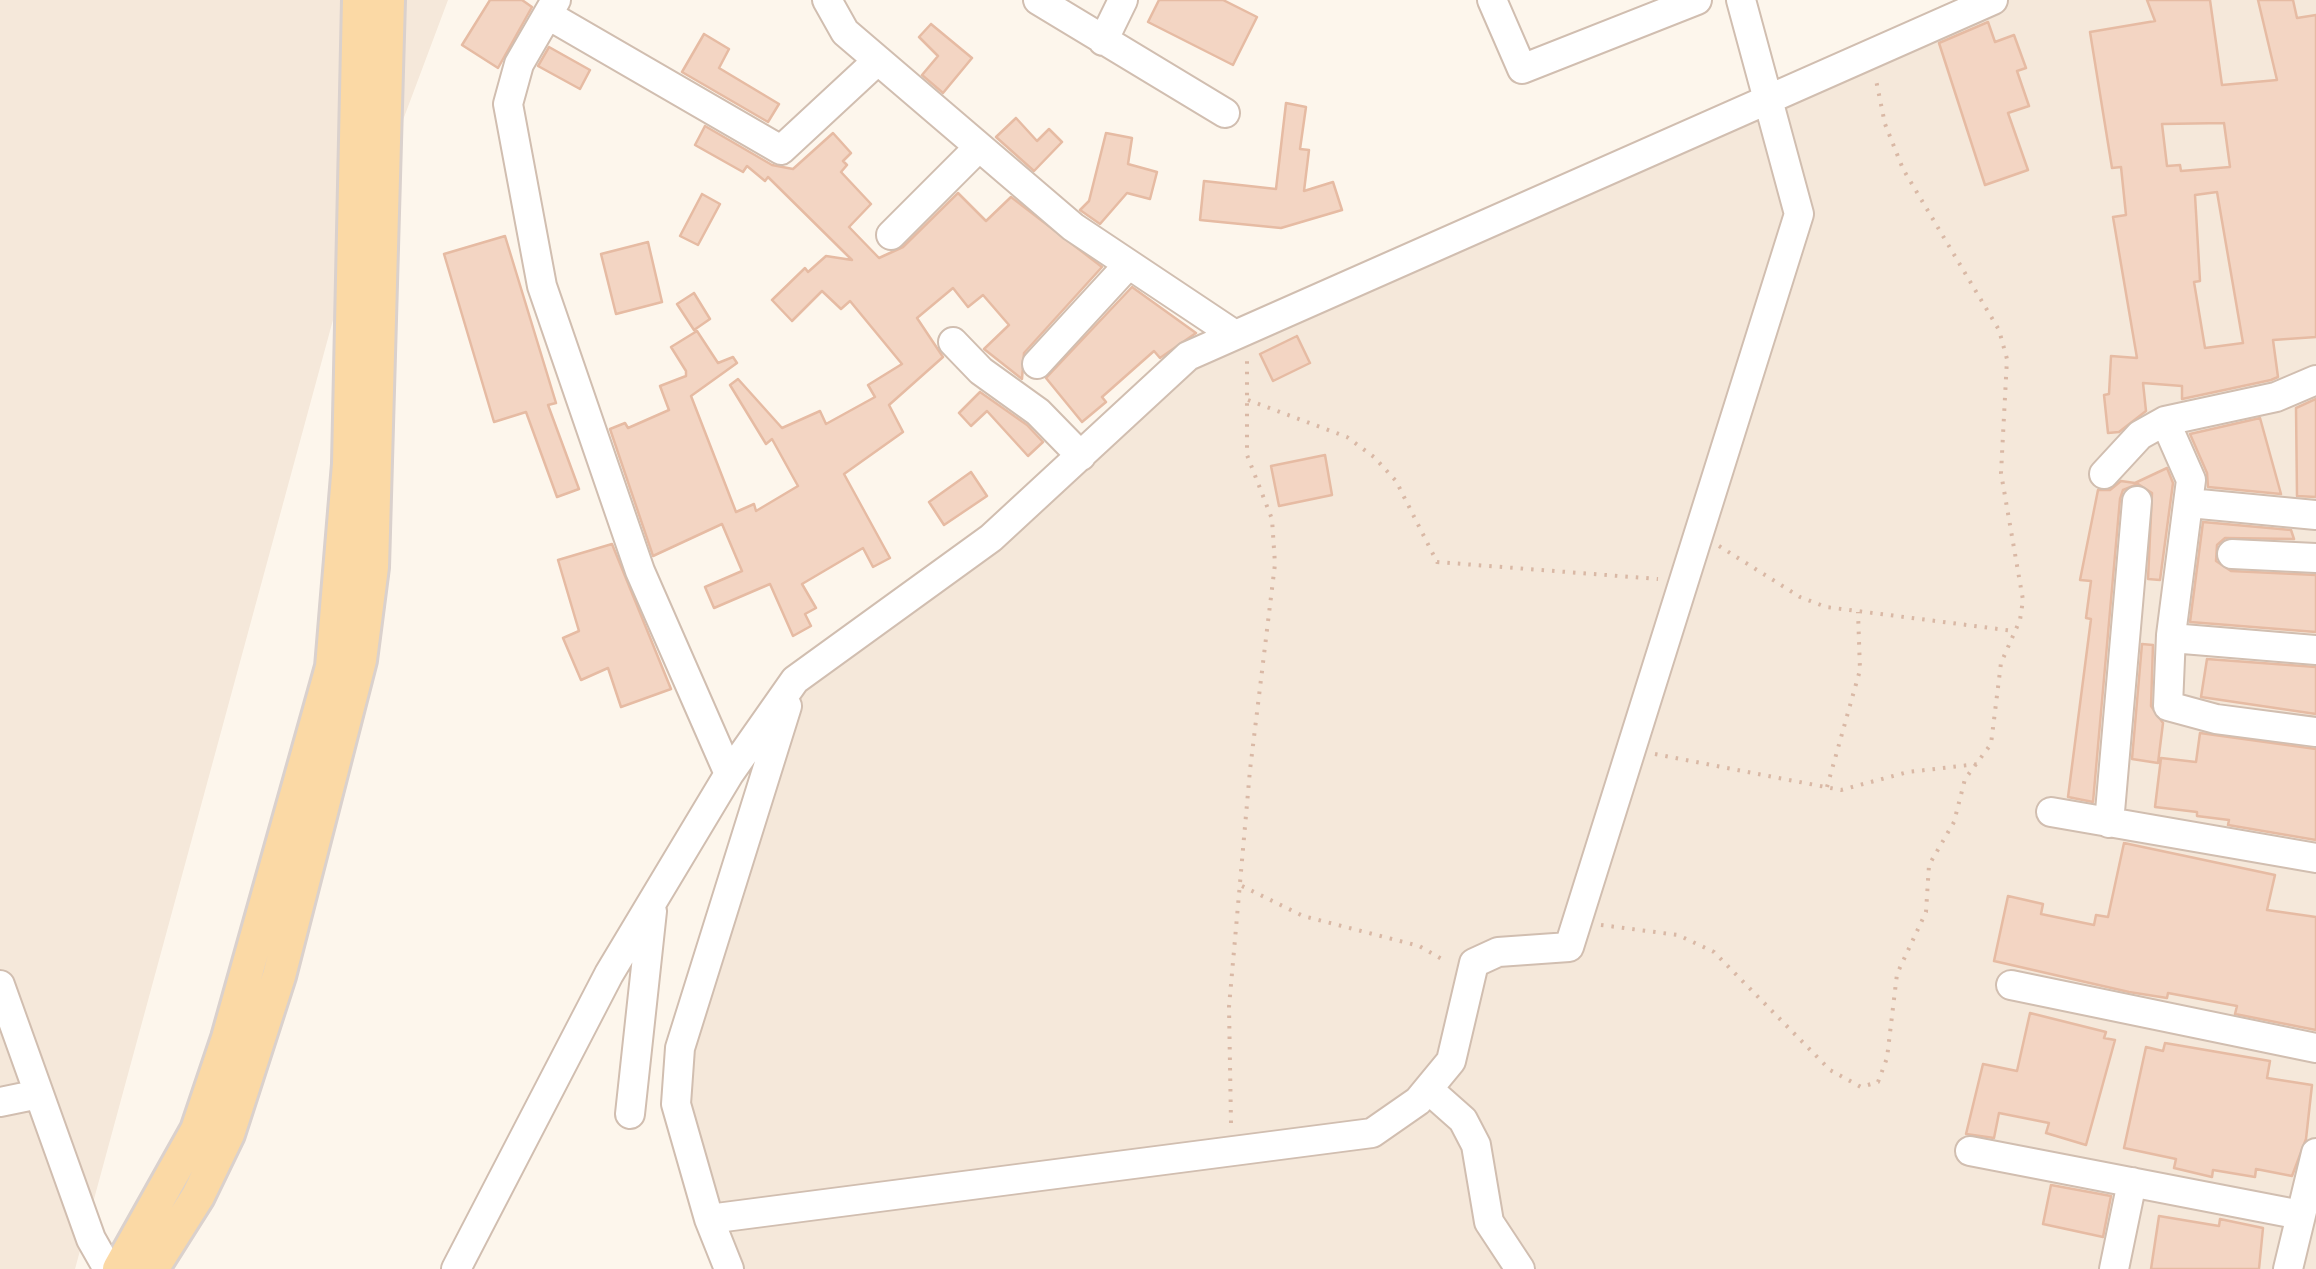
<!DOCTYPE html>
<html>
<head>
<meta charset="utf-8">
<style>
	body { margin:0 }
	canvas { display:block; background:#fdf6ec }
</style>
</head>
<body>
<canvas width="2316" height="1269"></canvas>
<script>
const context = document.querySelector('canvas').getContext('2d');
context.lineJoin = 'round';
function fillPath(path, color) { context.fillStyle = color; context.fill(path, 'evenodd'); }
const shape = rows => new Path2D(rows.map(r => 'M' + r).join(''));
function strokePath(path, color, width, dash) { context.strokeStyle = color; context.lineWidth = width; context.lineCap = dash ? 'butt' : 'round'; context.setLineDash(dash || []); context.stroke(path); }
fillPath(shape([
	[0,0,448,0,346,272,75,1269,0,1269],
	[1966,0,2316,0,2316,1269,716,1269,675,1121,796,685,1193,353]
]), '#f5e8da');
const building = shape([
	[490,0,522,0,532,7,498,68,462,45,490,0],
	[1159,0,1223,0,1257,17,1233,65,1148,22,1159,0],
	[2147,0,2210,0,2222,85,2277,80,2258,0,2293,0,2297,18,2316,15,2316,337,2273,340,2278,377,2271,380,2182,399,2182,386,2143,383,2146,411,2119,432,2108,433,2104,395,2109,394,2111,356,2137,358,2113,217,2126,215,2121,167,2112,168,2090,32,2155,21,2147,0],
	[2224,123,2230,167,2181,171,2180,165,2167,166,2162,124,2224,123],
	[2217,192,2243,343,2205,348,2194,282,2200,281,2195,195,2217,192],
	[1988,22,1995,42,2014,35,2026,68,2017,71,2029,106,2008,113,2028,170,1985,185,1939,43,1988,22],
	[931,24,972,58,943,93,922,75,938,56,919,37,931,24],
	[704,34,729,49,719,68,779,104,768,122,682,72,704,34],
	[549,47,590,70,580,89,538,66,549,47],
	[1286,103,1306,107,1300,149,1309,150,1304,191,1333,182,1342,210,1281,228,1200,220,1204,181,1276,189,1286,103],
	[1016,118,1037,141,1049,129,1062,142,1034,171,996,137,1016,118],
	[705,126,772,165,793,169,833,133,851,153,843,161,847,165,841,172,871,204,849,227,879,258,903,247,958,193,986,221,1011,197,1102,267,1024,353,1022,379,984,349,1009,325,983,295,968,307,953,288,917,318,943,357,889,405,903,432,844,474,890,558,873,567,863,548,802,584,816,608,805,614,811,626,793,636,770,584,714,608,705,587,742,571,722,524,653,556,610,429,625,423,628,428,669,410,660,386,686,376,686,371,671,347,697,331,718,363,733,357,737,363,691,396,736,512,754,504,756,511,798,486,772,439,766,444,730,385,738,379,782,428,820,411,826,424,875,397,868,385,902,364,850,301,841,309,822,291,792,321,772,300,805,268,808,272,826,256,852,260,768,177,765,181,747,166,743,172,695,145,705,126],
	[1106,133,1132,138,1128,164,1157,172,1150,199,1127,193,1100,224,1080,210,1089,201,1106,133],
	[702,194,720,204,698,245,680,236,702,194],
	[505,236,556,403,548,405,579,489,557,497,526,412,494,422,444,254,505,236],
	[648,242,662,302,616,314,601,254,648,242],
	[1132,287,1196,333,1160,358,1154,351,1102,397,1106,402,1082,422,1046,378,1132,287],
	[694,293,710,319,694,330,677,304,694,293],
	[1297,336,1310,363,1273,381,1260,354,1297,336],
	[980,392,1027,425,1043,442,1028,456,987,411,971,426,959,413,980,392],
	[2316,399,2316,497,2297,496,2296,408,2316,399],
	[2260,418,2281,494,2208,487,2207,473,2190,434,2260,418],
	[1325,455,1332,495,1279,506,1271,466,1325,455],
	[2167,468,2173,483,2160,580,2148,579,2152,493,2138,484,2123,490,2120,499,2093,802,2068,797,2091,619,2086,618,2091,581,2080,580,2098,490,2110,490,2121,481,2135,483,2167,468],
	[971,472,987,496,944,525,929,502,971,472],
	[2203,522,2291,530,2294,539,2225,538,2217,545,2216,561,2231,571,2316,575,2316,632,2190,622,2203,522],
	[612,544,671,689,621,707,608,668,581,680,563,638,579,631,558,560,612,544],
	[2142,644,2153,645,2151,706,2163,723,2158,763,2132,759,2142,644],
	[2207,659,2316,667,2316,714,2201,697,2207,659],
	[2200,733,2316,749,2316,840,2228,825,2229,820,2197,816,2197,812,2155,807,2161,758,2196,762,2200,733],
	[2124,843,2275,875,2267,910,2316,917,2316,1030,2235,1014,2237,1006,2168,993,2167,998,2129,992,1994,961,2008,896,2043,904,2041,914,2094,925,2096,915,2108,917,2124,843],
	[2030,1013,2106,1032,2104,1038,2115,1040,2086,1145,2046,1133,2049,1123,1999,1113,1994,1138,1966,1134,1983,1064,2017,1071,2030,1013],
	[2165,1043,2270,1061,2267,1078,2312,1085,2306,1139,2292,1176,2256,1169,2255,1177,2213,1170,2212,1177,2174,1168,2176,1159,2124,1148,2146,1047,2163,1051,2165,1043],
	[2051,1185,2111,1196,2103,1237,2043,1224,2051,1185],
	[2159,1216,2219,1226,2220,1219,2263,1228,2259,1269,2151,1269,2159,1216]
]);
fillPath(building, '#f3d5c3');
strokePath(building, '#e6bba3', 2.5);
const minor = shape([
	[556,0,519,64,508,104,542,286,640,571,729,774],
	[827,0,845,32,1073,227,1235,335],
	[1038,0,1225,113],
	[1492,0,1522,69,1697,0],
	[548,15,781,150,877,61],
	[1103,41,1123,0],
	[891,235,979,147],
	[953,342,981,371,1038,412,1081,456],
	[1037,364,1128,265],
	[2165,421,2191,480,2171,635,2168,706,2216,719,2316,732],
	[2104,474,2140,435,2165,421,2276,397,2316,380],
	[2189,503,2316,515],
	[2232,554,2316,558],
	[2171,638,2316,650],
	[2051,812,2316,858],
	[2109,823,2137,501],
	[0,985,91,1239,108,1269],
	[2011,985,2316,1048],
	[1428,1089,1463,1120,1476,1145,1489,1222,1520,1269],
	[0,1102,39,1094],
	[630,1114,652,911],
	[1970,1151,2301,1215],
	[709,1219,1372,1133,1418,1101,1451,1061,1474,963,1498,952,1569,947,1799,214,1741,0],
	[456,1269,609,974,729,774,795,680,991,538,1188,356,1993,0],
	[729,1269,709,1219,676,1104,680,1048,787,706],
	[2114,1269,2132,1182],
	[2288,1269,2316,1153]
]);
const major = shape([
	[119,1269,197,1130,228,1038,332,667,349,464,359,0],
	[152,1269,198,1196,228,1134,279,976,360,660,372,567,388,0]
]);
strokePath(minor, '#d1beb0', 32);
strokePath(major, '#dad1cd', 38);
strokePath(shape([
	[1248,400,1347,437,1374,457,1396,481,1437,562,1658,579],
	[1719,546,1800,597,1826,607,2014,631],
	[1655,754,1841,790,1908,772,1978,764],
	[1827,787,1860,670,1858,612],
	[1242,886,1303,916,1419,946,1447,962],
	[1601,925,1678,935,1714,952,1830,1070,1861,1087,1878,1082,1887,1058,1897,974,1926,912,1929,865,1954,822,1965,779,1991,744,2001,663,2020,620,2023,600,2001,473,2007,359,1999,330,1903,169,1885,124,1876,80],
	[1231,1123,1229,1007,1250,770,1275,564,1272,519,1247,455,1247,361]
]), '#d9b8a5', 4, [2.5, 8]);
strokePath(minor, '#fff', 28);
strokePath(major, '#fbd9a5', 32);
</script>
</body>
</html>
